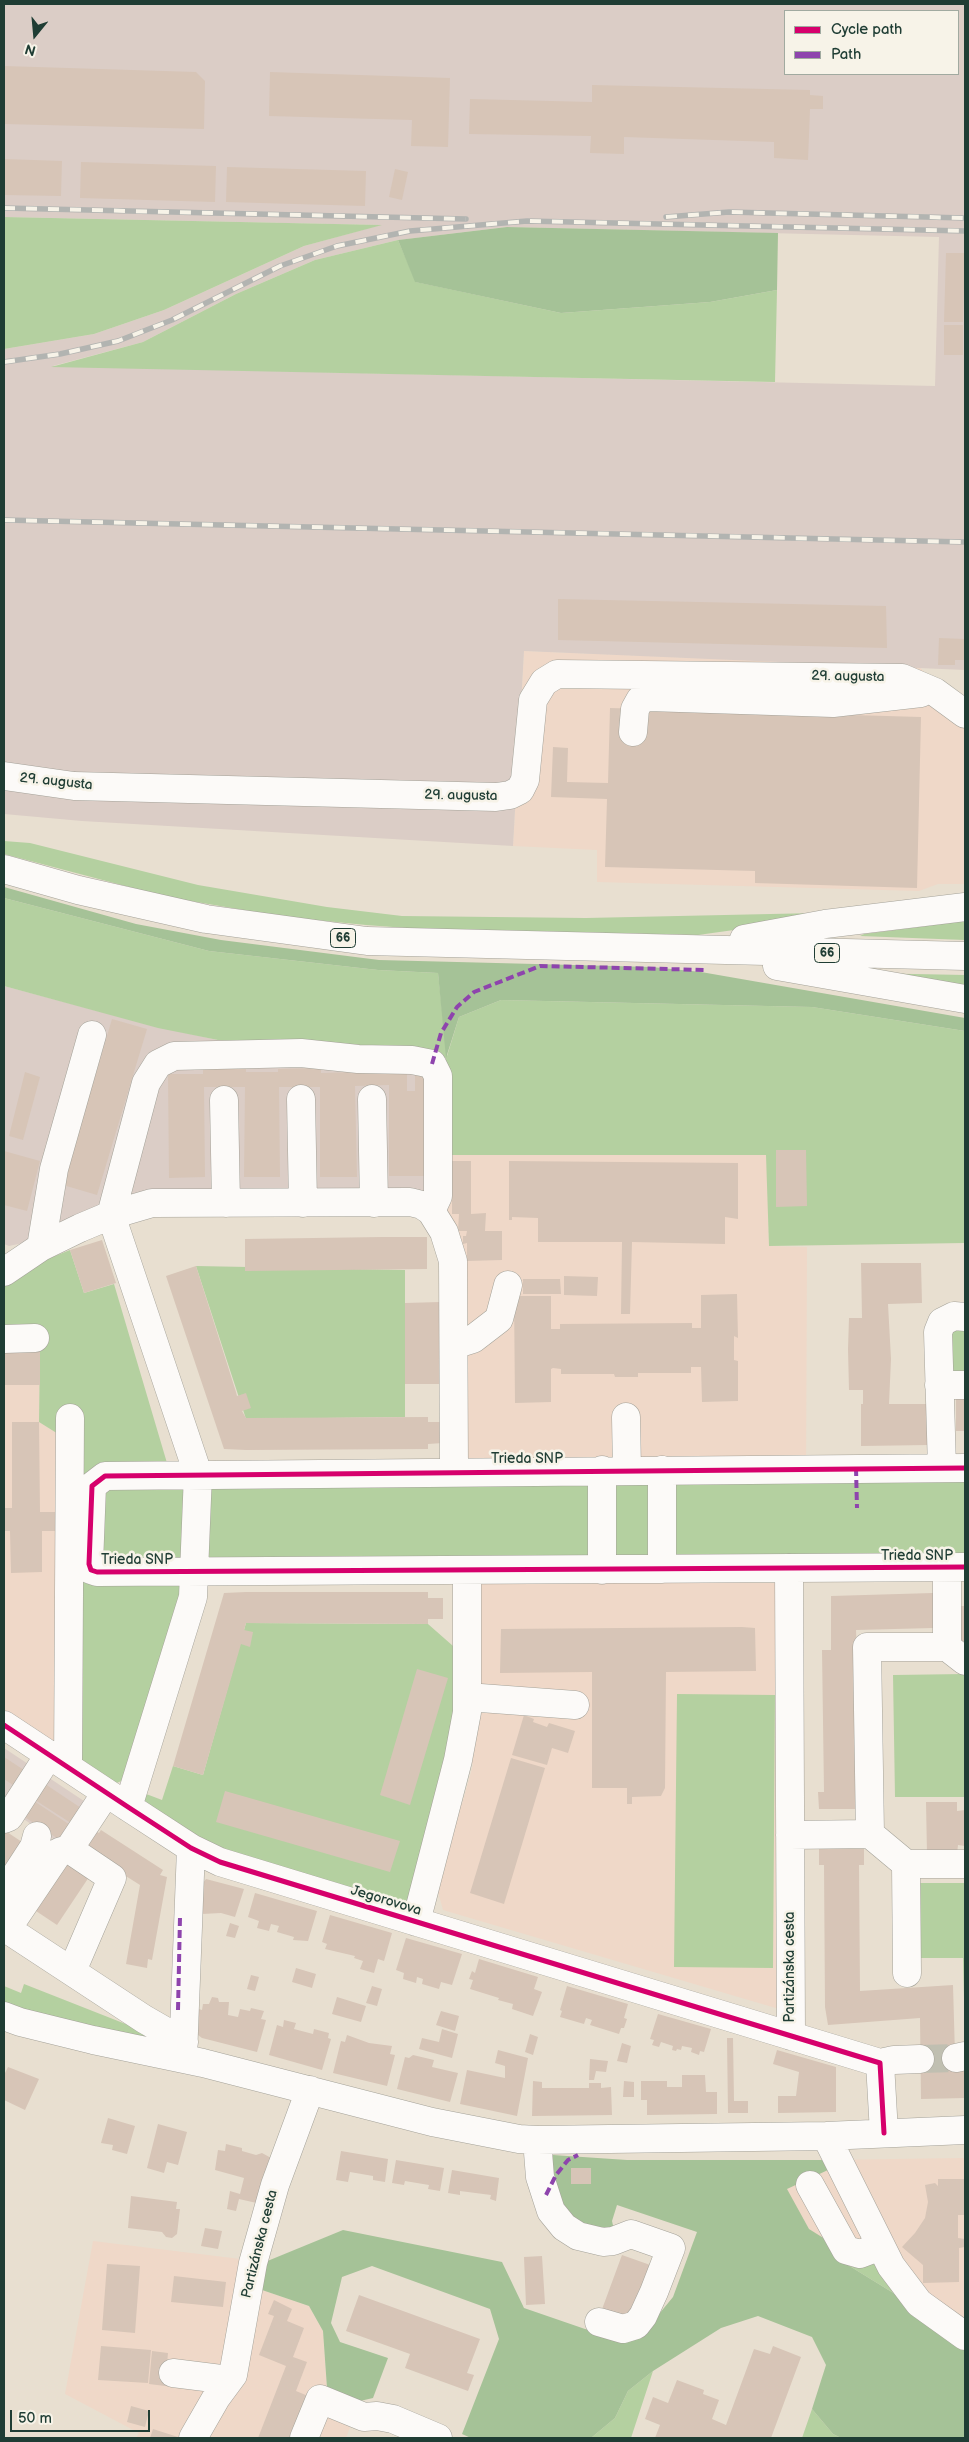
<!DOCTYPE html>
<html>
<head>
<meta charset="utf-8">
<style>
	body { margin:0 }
	#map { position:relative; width:969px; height:2442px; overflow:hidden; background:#e8dfd0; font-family:"Balsamiq Sans",sans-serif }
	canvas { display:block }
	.frame { position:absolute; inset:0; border:5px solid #1f3d34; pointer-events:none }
	.legend { position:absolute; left:784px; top:10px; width:175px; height:65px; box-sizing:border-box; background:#f7f3e8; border:1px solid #a1aaa0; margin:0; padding:6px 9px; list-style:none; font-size:15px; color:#1f3d34 }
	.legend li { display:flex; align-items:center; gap:10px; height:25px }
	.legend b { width:25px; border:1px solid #a1aaa0 }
	.north { position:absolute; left:10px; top:10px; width:50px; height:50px; -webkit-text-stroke:4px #f7f3e8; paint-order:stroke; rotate:197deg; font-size:14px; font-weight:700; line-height:20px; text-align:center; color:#1f3d34 }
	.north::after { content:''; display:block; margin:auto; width:18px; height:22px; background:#1f3d34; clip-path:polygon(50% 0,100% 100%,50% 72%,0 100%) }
	.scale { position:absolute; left:10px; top:2410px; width:140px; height:22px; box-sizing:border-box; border:2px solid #1f3d34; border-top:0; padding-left:6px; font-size:15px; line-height:18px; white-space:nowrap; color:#1f3d34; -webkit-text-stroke:4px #f7f3e8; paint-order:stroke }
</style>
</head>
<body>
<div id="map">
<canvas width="969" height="2442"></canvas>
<div class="frame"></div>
<ul class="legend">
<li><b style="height:6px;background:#d6006c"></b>Cycle path</li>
<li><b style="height:6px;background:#8e44ad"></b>Path</li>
</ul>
<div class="north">N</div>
<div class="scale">50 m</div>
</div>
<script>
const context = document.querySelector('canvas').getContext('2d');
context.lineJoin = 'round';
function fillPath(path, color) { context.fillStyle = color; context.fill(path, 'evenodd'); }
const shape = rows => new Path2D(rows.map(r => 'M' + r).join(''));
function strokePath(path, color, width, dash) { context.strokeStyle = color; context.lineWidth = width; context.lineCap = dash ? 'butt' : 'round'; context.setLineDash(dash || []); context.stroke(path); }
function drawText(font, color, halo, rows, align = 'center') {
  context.font = font + ' "Balsamiq Sans",sans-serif'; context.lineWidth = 5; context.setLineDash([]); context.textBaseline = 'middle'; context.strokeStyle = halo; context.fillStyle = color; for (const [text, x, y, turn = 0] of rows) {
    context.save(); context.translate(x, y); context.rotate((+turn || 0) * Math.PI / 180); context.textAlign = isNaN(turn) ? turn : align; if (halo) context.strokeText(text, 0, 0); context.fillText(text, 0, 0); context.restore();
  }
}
fillPath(shape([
	[524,651,920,667,965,724,965,884,938,884,919,891,597,882,597,850,513,846],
	[442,1155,767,1155,769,1246,807,1247,806,1480,466,1485,467,1268,444,1218],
	[40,1364,39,1422,79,1447,79,1761,4,1711,4,1365],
	[780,1563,779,2009,443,1910,435,1881,454,1809,462,1804,473,1765,468,1757,480,1714,486,1708,483,1687,479,1682,477,1565],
	[965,2158,965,2344,809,2229,786,2189,828,2170,823,2160],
	[93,2241,265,2262,262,2290,309,2306,323,2331,327,2388,360,2401,346,2438,136,2438,139,2433,65,2394]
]), '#efd8c8');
fillPath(shape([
	[4,4,965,4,965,670,524,651,513,846,82,821,4,814,4,349,94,334,164,310,304,246,380,225,4,217],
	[785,11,958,11,958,74,785,74],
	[507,227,939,237,935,386,53,366,143,342,236,294,315,260,398,240],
	[4,986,158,1027,218,1040,446,1058,442,1155,428,1198,113,1198,23,1243,9,1246,4,1244],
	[4,1748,90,1805,64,1846,4,1806]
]), '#dbcdc6');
fillPath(shape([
	[4,217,382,225,304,246,164,310,94,334,4,349],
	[398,240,416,282,561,313,710,302,777,290,775,382,51,367,143,342,236,294,315,260],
	[4,841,30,843,198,885,327,907,402,916,586,918,863,912,698,935,420,929,366,925,285,917,167,897,4,854],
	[4,898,209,951,378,970,438,973,447,1056,459,1017,501,1000,812,1007,965,1031,965,1243,769,1246,766,1155,442,1155,446,1058,218,1040,158,1028,4,986],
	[965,921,965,940,860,936,864,934],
	[862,973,965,975,965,992],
	[70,1250,84,1293,114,1284,167,1463,110,1465,84,1518,79,1447,39,1422,40,1347,4,1334,4,1283,15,1272],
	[196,1266,405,1270,405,1417,246,1419],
	[965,1323,965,1377,948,1378,950,1327],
	[965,1480,965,1561,214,1565,182,1590,124,1780,114,1784,79,1761,81,1582,101,1495,116,1484],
	[246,1623,428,1624,461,1653,458,1718,408,1906,223,1851,168,1820,146,1805,141,1792,162,1800,173,1766,203,1775],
	[965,1674,965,1797,895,1797,893,1675],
	[677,1694,775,1695,773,1968,674,1967],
	[913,1883,965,1883,965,2040,963,1958,914,1958],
	[24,1984,151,2034,164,2044,30,2011,4,2002,4,1986,21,1993],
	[872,2260,895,2294,843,2262],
	[653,2371,631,2438,591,2438,615,2418,628,2391],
	[812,2409,833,2434,841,2438,802,2438]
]), '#b4d0a0');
fillPath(shape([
	[507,227,778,233,777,290,710,302,561,313,415,282,398,240],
	[4,887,136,924,221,940,379,960,652,967,701,972,965,1018,965,1031,812,1007,501,1000,459,1017,446,1058,438,973,378,970,209,951,4,898],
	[553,2155,627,2160,823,2160,828,2170,787,2189,809,2229,825,2239,843,2262,895,2294,965,2344,965,2438,841,2438,833,2434,812,2409,826,2365,812,2337,758,2316,721,2328,653,2371,628,2391,615,2418,591,2438,471,2438,462,2434,499,2339,490,2309,372,2266,342,2277,331,2323,340,2342,388,2358,373,2398,360,2401,327,2388,323,2331,309,2306,262,2290,265,2262,343,2230,502,2262,524,2308,585,2329,624,2339,650,2325,673,2297,697,2232,617,2205,612,2221,614,2230,568,2221,547,2162]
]), '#a5c297');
fillPath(shape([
	[4,66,196,72,205,81,204,129,4,124],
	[270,72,450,78,448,147,411,146,412,120,269,116],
	[592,85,810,90,810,95,823,96,823,109,810,109,808,160,774,158,774,142,624,137,624,154,590,153,591,136,469,134,470,99,592,102],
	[4,159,62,161,61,196,4,195],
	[81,162,216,166,215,202,80,198],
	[227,167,366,171,365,206,226,202],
	[395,169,408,172,402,200,389,197],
	[946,253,965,253,963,322,944,322],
	[944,325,963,325,963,355,944,355],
	[558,599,886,606,887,648,558,640],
	[939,638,965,639,965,660,955,660,955,665,938,665],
	[610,708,921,717,917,888,755,883,755,871,605,867,607,799,551,797,553,747,568,748,567,782,608,783],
	[112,1019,147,1029,97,1195,63,1185],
	[321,1068,321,1073,355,1072,390,1068,390,1074,407,1074,407,1091,415,1091,415,1074,424,1074,424,1176,389,1176,389,1085,355,1086,357,1177,320,1177,320,1087,279,1087,280,1177,244,1177,245,1087,204,1087,205,1177,169,1178,168,1074,203,1074,203,1069,246,1069,246,1072,278,1072,278,1069],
	[25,1072,40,1077,23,1140,9,1136],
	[776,1150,806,1150,807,1206,776,1207],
	[4,1151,40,1161,27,1211,4,1205],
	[452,1161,471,1161,471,1214,486,1213,485,1231,502,1231,502,1260,467,1261,467,1243,463,1244,463,1236,466,1236,467,1231,458,1231,459,1214,452,1214],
	[509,1161,738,1163,738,1219,725,1217,725,1244,632,1242,630,1314,621,1314,622,1242,538,1242,538,1218,512,1217,512,1220,509,1220],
	[382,1237,427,1237,427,1269,245,1271,245,1239],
	[102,1240,116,1283,84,1293,70,1250],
	[861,1263,921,1263,922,1303,888,1304,891,1359,889,1404,928,1404,928,1445,861,1446,861,1404,863,1404,863,1390,849,1390,848,1349,849,1318,862,1318],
	[196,1266,236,1392,237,1396,246,1393,251,1408,242,1411,246,1418,428,1417,428,1422,443,1422,443,1443,428,1444,428,1449,246,1450,224,1449,166,1276],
	[564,1276,598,1277,597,1296,564,1295],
	[523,1279,560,1279,561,1294,523,1294],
	[737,1294,738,1338,734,1336,734,1360,738,1361,738,1401,702,1402,701,1367,691,1367,691,1373,638,1373,638,1377,615,1377,614,1374,561,1374,561,1369,553,1368,551,1369,551,1402,515,1403,514,1296,551,1296,551,1329,560,1329,560,1324,692,1323,692,1328,701,1328,701,1295],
	[440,1302,440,1384,405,1384,405,1303],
	[4,1347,40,1347,40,1385,4,1385],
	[956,1390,965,1390,965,1431,956,1431],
	[12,1422,39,1422,40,1512,56,1512,56,1531,42,1531,42,1572,11,1573,10,1531,4,1531,4,1508,12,1508],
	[246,1592,428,1592,428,1598,443,1598,443,1619,428,1619,428,1624,246,1623,244,1630,253,1632,250,1647,241,1644,203,1775,173,1766,224,1593],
	[933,1593,933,1628,856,1630,863,1809,819,1809,818,1792,824,1792,822,1650,831,1650,831,1596],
	[961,1606,965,1606,965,1641,961,1641],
	[742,1627,755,1628,756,1671,666,1672,665,1788,661,1796,632,1797,632,1804,627,1804,627,1788,592,1788,592,1672,500,1673,501,1629],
	[417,1669,448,1678,410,1805,380,1795],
	[524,1715,534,1719,533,1722,547,1727,549,1723,575,1731,568,1753,552,1748,547,1765,512,1755],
	[4,1757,27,1772,16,1787,4,1779],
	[511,1758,545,1768,504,1904,470,1893],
	[42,1782,84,1810,74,1825,32,1798],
	[225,1791,400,1841,390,1872,216,1822],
	[31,1799,73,1827,63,1842,20,1814],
	[926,1802,957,1802,957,1811,965,1810,965,1846,958,1845,957,1854,927,1854],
	[92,1829,99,1833,101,1830,163,1870,160,1875,167,1877,152,1960,148,1959,147,1968,126,1964,140,1885,80,1847],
	[4,1830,28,1846,4,1882],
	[819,1848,864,1848,864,1865,859,1865,860,1991,953,1985,955,2055,965,2063,965,2098,921,2099,920,2018,828,2025,825,2007,824,1865,819,1865],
	[65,1856,91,1874,57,1925,30,1907],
	[206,1879,244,1889,235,1917,221,1913,202,1914,203,1883],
	[255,1893,317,1911,308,1941,293,1940,294,1937,277,1932,279,1926,271,1924,269,1931,257,1928,259,1921,248,1917],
	[330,1915,392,1933,384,1961,378,1959,374,1973,360,1969,363,1961,354,1958,355,1956,325,1949,327,1944,322,1942],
	[230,1923,239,1926,235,1938,226,1936],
	[406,1938,462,1954,452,1985,441,1982,439,1989,422,1984,423,1979,417,1977,416,1983,403,1979,404,1973,396,1970],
	[479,1959,538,1977,534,1989,542,1992,533,2016,512,2009,513,2004,498,2000,499,1998,470,1989,473,1980,469,1979,472,1971,475,1973],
	[296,1968,316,1974,312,1988,292,1982],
	[251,1975,259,1977,255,1991,247,1989],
	[372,1986,382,1989,377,2006,366,2003],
	[567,1986,628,2004,624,2018,627,2019,624,2028,621,2028,619,2034,590,2025,592,2020,586,2018,584,2024,560,2017,562,2011,560,2010],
	[212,1997,218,1998,219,2002,229,2002,228,2015,238,2017,240,2009,250,2011,251,2008,264,2011,261,2019,266,2020,257,2052,202,2038,198,2035,199,2009,202,2010,203,2004,209,2004],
	[337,1997,366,2006,361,2022,332,2014],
	[441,2011,459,2016,455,2031,436,2025],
	[658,2014,711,2029,704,2052,700,2051,699,2055,691,2052,692,2048,682,2046,681,2050,677,2049,676,2051,672,2050,673,2046,661,2042,659,2047,652,2045,654,2040,650,2039],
	[284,2020,296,2023,294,2029,313,2034,314,2029,329,2033,328,2038,331,2039,322,2070,269,2055,277,2025,283,2027],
	[442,2029,458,2034,452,2058,419,2049,422,2038,439,2042],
	[530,2034,538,2037,533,2055,525,2052],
	[347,2035,369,2043,392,2046,390,2054,395,2055,387,2086,333,2073,341,2041,345,2042],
	[727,2038,733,2038,734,2101,748,2101,748,2113,728,2113],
	[622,2043,631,2046,627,2063,617,2061],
	[498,2050,528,2058,517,2116,460,2104,467,2070,505,2078,505,2066,495,2063],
	[777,2050,836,2067,836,2112,778,2113,778,2096,796,2096,799,2072,773,2064],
	[413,2055,434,2060,432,2067,458,2073,450,2102,397,2089,405,2057,409,2058],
	[590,2059,608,2061,606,2072,596,2071,594,2080,589,2080],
	[8,2067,39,2079,25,2110,4,2100,4,2075],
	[682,2075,705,2075,706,2092,717,2092,717,2114,647,2115,647,2100,641,2100,641,2081,667,2081,667,2087,682,2087],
	[533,2081,542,2082,542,2088,589,2088,589,2083,601,2083,601,2088,611,2087,612,2115,532,2116],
	[624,2081,634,2082,634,2097,623,2097],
	[108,2118,135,2126,127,2154,112,2150,113,2145,101,2143],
	[158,2124,187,2132,178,2165,167,2162,164,2173,147,2168],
	[226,2144,242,2148,242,2151,256,2155,262,2153,273,2159,261,2204,239,2199,236,2211,227,2209,230,2191,240,2194,244,2178,215,2170,218,2150,225,2151],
	[341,2151,388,2159,385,2182,373,2180,373,2176,350,2172,348,2182,336,2180],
	[396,2160,444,2168,440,2191,428,2189,429,2185,405,2181,404,2185,392,2183],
	[571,2168,591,2168,591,2184,571,2184],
	[452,2170,499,2178,496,2201,490,2199,491,2195,460,2191,460,2195,448,2193],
	[938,2179,965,2179,965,2215,958,2215,958,2238,965,2239,965,2247,959,2248,959,2282,923,2283,923,2265,902,2247,915,2233,925,2218,928,2202,925,2185,935,2183,938,2186],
	[131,2196,177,2202,176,2209,180,2209,177,2234,172,2238,166,2237,162,2232,128,2228],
	[205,2228,222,2231,218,2249,201,2246],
	[622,2255,653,2266,632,2323,601,2312],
	[542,2256,545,2304,526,2305,524,2257],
	[107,2264,140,2266,135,2333,102,2330],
	[174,2276,226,2282,223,2307,171,2302],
	[359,2295,480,2339,467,2373,474,2375,468,2391,405,2368,410,2354,346,2331],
	[274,2300,292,2309,287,2321,304,2328,293,2357,307,2362,296,2391,313,2398,297,2438,258,2438,286,2366,259,2355,274,2316,268,2314],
	[101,2346,151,2350,148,2383,98,2380],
	[773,2346,801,2357,771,2438,655,2438,660,2425,645,2419,653,2397,668,2403,677,2380,704,2390,703,2394,719,2400,712,2419,726,2425,754,2349,770,2354],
	[152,2351,168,2353,165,2386,149,2384],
	[131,2406,149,2411,145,2427,127,2422],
	[153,2429,181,2438,150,2438]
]), '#d7c5b7');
strokePath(shape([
	[920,2059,956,2058]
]), '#c0bfb1', 28, [28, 14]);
const minor = shape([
	[633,732,635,709,640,700,649,697,833,703,921,693],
	[4,776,74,786,496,797,510,795,520,790,525,780,533,700,544,682,557,674,902,678,935,692,965,714],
	[301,1099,303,1203],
	[372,1099,374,1203],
	[224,1100,226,1203],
	[111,1215,198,1474,193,1597,128,1807],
	[111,1215,146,1083,158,1064,174,1056,301,1053,358,1059,412,1060,432,1064,438,1076,438,1196,431,1211],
	[41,1247,54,1169,92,1035],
	[4,1272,41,1247,80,1228,111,1215,152,1203,410,1202,422,1205,431,1211,444,1232,453,1261,454,1471],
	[4,1339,35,1338],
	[454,1345,473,1339,499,1319,508,1285],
	[939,1385,965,1385],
	[626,1417,627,1470],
	[942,1468,938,1332,942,1322,954,1316,965,1317],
	[965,1468,105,1476,92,1486,89,1564,91,1570,97,1572,965,1567],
	[602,1470,602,1570],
	[947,1567,947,1647],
	[789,1568,791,2036],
	[662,1569,662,1470],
	[947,1647,965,1661],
	[467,1697,575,1705],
	[4,1725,128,1807,191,1848,220,1862,880,2063,884,2133],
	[68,1767,70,1418],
	[106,1793,69,1849,59,1852,7,1929,144,2019,184,2042],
	[4,1819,9,1817,49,1755],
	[870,1834,867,1647,947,1647],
	[870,1834,906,1864],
	[790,1835,870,1834],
	[69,1849,112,1878,72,1971],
	[906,1864,907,1973],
	[906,1864,965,1864],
	[4,1893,34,1847,37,1836],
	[416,1922,458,1760,467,1712,467,1571],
	[4,2016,20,2022,93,2040,203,2063,432,2122,519,2139,537,2140,826,2136,965,2130],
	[183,2057,191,1848],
	[956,2058,965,2056],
	[880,2063,894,2060,920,2059],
	[826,2136,891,2266,919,2303,965,2336],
	[537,2140,540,2177,551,2211,564,2227,578,2236,603,2242,613,2241,631,2234,671,2248,654,2292,643,2316,636,2325,623,2329,599,2322],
	[810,2185,846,2250,860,2254,881,2246],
	[173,2373,229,2380],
	[193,2438,216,2398,233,2375,253,2263,275,2185,310,2090],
	[304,2438,320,2399,364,2417,377,2416,393,2419,438,2438]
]);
const major = shape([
	[4,869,78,890,206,919,367,941,965,956],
	[744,939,825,924,965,907],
	[777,966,965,999]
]);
strokePath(minor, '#a4a299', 29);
strokePath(major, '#a4a299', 29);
strokePath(minor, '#fcfaf8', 28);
strokePath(major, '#fcfaf8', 28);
const rail = shape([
	[4,208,466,219],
	[666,217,729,212,965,218],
	[4,362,60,354,118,341,172,320,280,266,337,246,410,231,527,221,965,231],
	[4,520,965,542]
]);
strokePath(rail, '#b2b4b1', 5.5);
strokePath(rail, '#f7f3e8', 4, [11]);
strokePath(shape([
	[432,1064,441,1033,457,1007,474,992,540,966,707,970],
	[856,1468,857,1508],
	[178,2010,180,1917],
	[546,2195,556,2175,568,2160,578,2155]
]), '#8e44ad', 4, [8, 4]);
strokePath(shape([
	[965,1468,105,1476,92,1486,89,1564,91,1570,97,1572,965,1567],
	[4,1725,128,1807,191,1848,220,1862,880,2063,884,2133]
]), '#d6006c', 5);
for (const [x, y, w] of [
	[343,938,25],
	[827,953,25]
]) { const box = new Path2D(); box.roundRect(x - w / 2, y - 9.5, w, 19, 4); context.fillStyle = '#f7f3e8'; context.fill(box); strokePath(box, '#1f3d34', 1); }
drawText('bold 12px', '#1f3d34', null, [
	["66",343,938],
	["66",827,953]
]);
drawText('14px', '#1f3d34', '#f7f3e8', [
	["29. augusta",848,677,1],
	["29. augusta",56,782,6],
	["29. augusta",461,796,1],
	["Trieda SNP",527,1459],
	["Trieda SNP",917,1556],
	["Trieda SNP",137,1560],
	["Jegorovova",386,1901,17],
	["Partizánska cesta",790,1967,-90],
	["Partizánska cesta",260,2244,-76]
]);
</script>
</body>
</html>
